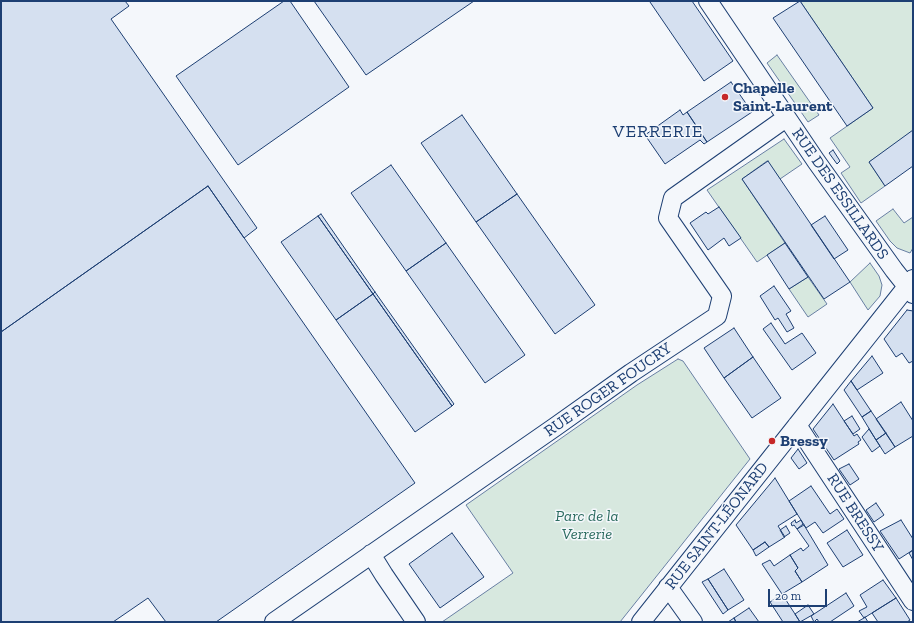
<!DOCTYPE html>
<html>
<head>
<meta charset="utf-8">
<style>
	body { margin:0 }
	#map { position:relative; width:914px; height:623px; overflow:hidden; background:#f4f7fb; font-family:"Zilla Slab",serif }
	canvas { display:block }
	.frame { position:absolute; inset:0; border:2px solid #1d3f73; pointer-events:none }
	.scale { position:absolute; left:768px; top:589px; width:59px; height:18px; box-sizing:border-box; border:2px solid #1d3f73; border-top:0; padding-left:5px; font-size:12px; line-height:14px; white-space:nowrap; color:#1d3f73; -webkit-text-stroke:3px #f4f7fb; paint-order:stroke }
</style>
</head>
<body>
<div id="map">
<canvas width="914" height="623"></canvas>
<div class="frame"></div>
<div class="scale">20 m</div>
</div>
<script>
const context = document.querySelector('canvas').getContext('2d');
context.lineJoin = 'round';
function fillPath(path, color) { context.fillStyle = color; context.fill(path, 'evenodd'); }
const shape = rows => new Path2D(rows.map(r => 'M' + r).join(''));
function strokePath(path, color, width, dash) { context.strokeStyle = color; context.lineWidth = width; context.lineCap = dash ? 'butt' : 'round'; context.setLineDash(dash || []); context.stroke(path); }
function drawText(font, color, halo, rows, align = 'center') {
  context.font = font + ' "Zilla Slab",serif'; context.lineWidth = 3; context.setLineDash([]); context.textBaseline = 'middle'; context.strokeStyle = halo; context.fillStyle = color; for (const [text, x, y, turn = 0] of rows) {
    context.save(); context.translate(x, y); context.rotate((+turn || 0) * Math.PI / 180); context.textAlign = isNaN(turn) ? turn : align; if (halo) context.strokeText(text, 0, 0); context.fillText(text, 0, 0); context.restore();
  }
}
const green = shape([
	[800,1,913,1,913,132,869,162,885,186,861,203,841,173,850,167,830,138,873,108,800,1],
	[777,55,819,115,808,122,767,63,777,55],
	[784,139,802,164,780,179,767,161,742,179,785,243,757,262,707,190,784,139],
	[893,209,904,223,913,217,913,248,910,253,897,248,890,241,876,221,893,209],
	[870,263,879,276,882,285,880,296,868,310,850,282,870,263],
	[808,277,827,304,808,317,789,289,808,277],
	[678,359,683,361,750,459,620,622,442,622,513,573,466,505,637,385,678,359]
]);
fillPath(green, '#d7e8df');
strokePath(green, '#687fa3', 1);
const building = shape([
	[1,1,125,1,129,6,111,19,257,228,244,238,208,186,1,332,1,1],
	[284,1,290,1,349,87,238,165,176,76,284,1],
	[314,1,474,1,366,75,314,1],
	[651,1,692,1,733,61,704,81,650,2,651,1],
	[800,1,873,108,847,126,773,18,800,1],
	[731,82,752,112,707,142,687,112,731,82],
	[680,110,683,115,687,112,707,142,704,144,700,140,665,164,645,135,680,110],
	[462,115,517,194,476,222,421,143,462,115],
	[913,130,913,166,885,186,869,162,913,130],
	[833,150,840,161,837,164,829,153,833,150],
	[768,161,850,282,824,299,742,179,768,161],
	[391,165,446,243,406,271,351,193,391,165],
	[208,186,415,483,216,622,166,622,148,598,113,622,1,622,1,332,208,186],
	[517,194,595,305,555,334,476,222,517,194],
	[719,207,741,238,729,246,724,238,708,250,690,223,706,212,708,214,719,207],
	[321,214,375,292,373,294,318,216,321,214],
	[318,216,373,294,336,320,281,242,318,216],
	[825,216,848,250,834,259,811,225,825,216],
	[446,243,525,355,485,383,406,271,446,243],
	[785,243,808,277,789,289,767,255,785,243],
	[774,286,791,311,786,314,794,328,787,332,778,318,775,320,760,296,774,286],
	[375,292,454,404,452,406,373,294,375,292],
	[373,294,452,406,415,432,336,320,373,294],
	[907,310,913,311,913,361,909,363,902,353,896,357,884,339,907,310],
	[771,323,785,344,802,333,816,353,792,370,763,329,771,323],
	[734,328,753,357,724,378,704,348,734,328],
	[872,356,883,373,857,390,851,381,872,356],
	[753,357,781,398,752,418,724,378,753,357],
	[851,381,871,411,862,417,844,390,851,381],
	[901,402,913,421,913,436,895,447,876,419,901,402],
	[833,404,854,436,857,434,861,440,858,442,859,444,834,460,813,429,833,404],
	[871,411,886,433,876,440,862,417,871,411],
	[852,416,860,429,853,434,844,421,852,416],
	[869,429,880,446,872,452,862,437,869,429],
	[886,433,895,447,885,454,876,440,886,433],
	[798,449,807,463,799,469,791,458,798,449],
	[849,464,859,479,850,485,839,469,849,464],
	[775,478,797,514,778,526,785,537,769,547,765,542,753,550,736,525,775,478],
	[811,486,830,514,837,509,844,519,823,533,815,522,806,528,789,501,811,486],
	[876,503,884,515,874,522,866,510,876,503],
	[795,520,796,523,801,520,803,524,797,529,794,525,792,526,791,523,795,520],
	[901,520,913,539,913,550,899,559,880,531,901,520],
	[804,525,828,565,802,582,795,571,798,568,790,555,801,548,803,551,809,546,797,529,804,525],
	[786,526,790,533,784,537,780,530,786,526],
	[847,530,863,555,843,567,827,543,847,530],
	[452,533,484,577,440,608,409,564,452,533],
	[765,542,769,547,756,556,753,550,765,542],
	[913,550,913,560,909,553,913,550],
	[790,555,798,568,795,571,802,582,782,594,762,564,770,560,774,566,790,555],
	[724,569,744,600,728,610,708,579,724,569],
	[708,579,728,610,723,614,702,582,708,579],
	[883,580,896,598,864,618,859,611,867,607,860,595,883,580],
	[846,593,854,606,830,622,819,622,817,619,814,622,811,616,846,593],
	[782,594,795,614,800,622,783,622,770,602,782,594],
	[896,598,910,620,907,622,878,622,872,613,896,598],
	[808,605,814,614,800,622,795,614,808,605],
	[749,608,759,622,736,622,734,618,749,608],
	[865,617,868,622,857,622,864,618,865,617],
	[734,618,736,622,728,622,734,618]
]);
fillPath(building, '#d5e0f0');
strokePath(building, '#1d3f73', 1);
const minor = shape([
	[708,1,816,161,894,270,913,294],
	[797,425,913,601],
	[371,554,384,575,416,622],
	[668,587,693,622],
	[274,622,555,427,631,373,717,316,722,296,668,218,673,198,786,118],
	[641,622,913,279]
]);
strokePath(minor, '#1d3f73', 20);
strokePath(minor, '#f4f7fb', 18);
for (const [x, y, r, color] of [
	[725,97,4,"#c62828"],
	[772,441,4,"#c62828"]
]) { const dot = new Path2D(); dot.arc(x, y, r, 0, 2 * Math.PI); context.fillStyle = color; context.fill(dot); strokePath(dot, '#f4f7fb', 1.5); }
drawText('bold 16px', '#1d3f73', '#f4f7fb', [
	["Chapelle",733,88],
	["Saint-Laurent",733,106],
	["Bressy",780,441]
], 'left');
drawText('16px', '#1d3f73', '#f4f7fb', [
	["RUE DES ESSILLARDS",840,194,55],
	["RUE ROGER FOUCRY",608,390,-35],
	["RUE BRESSY",855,513,57],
	["RUE SAINT-LÉONARD",717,526,-52]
]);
drawText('italic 16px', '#2c6c60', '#f4f7fb', [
	["Parc de la",587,516],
	["Verrerie",587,534]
]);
context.letterSpacing = '1px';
drawText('18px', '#1d3f73', '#f4f7fb', [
	["VERRERIE",658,132]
]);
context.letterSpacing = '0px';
</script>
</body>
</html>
